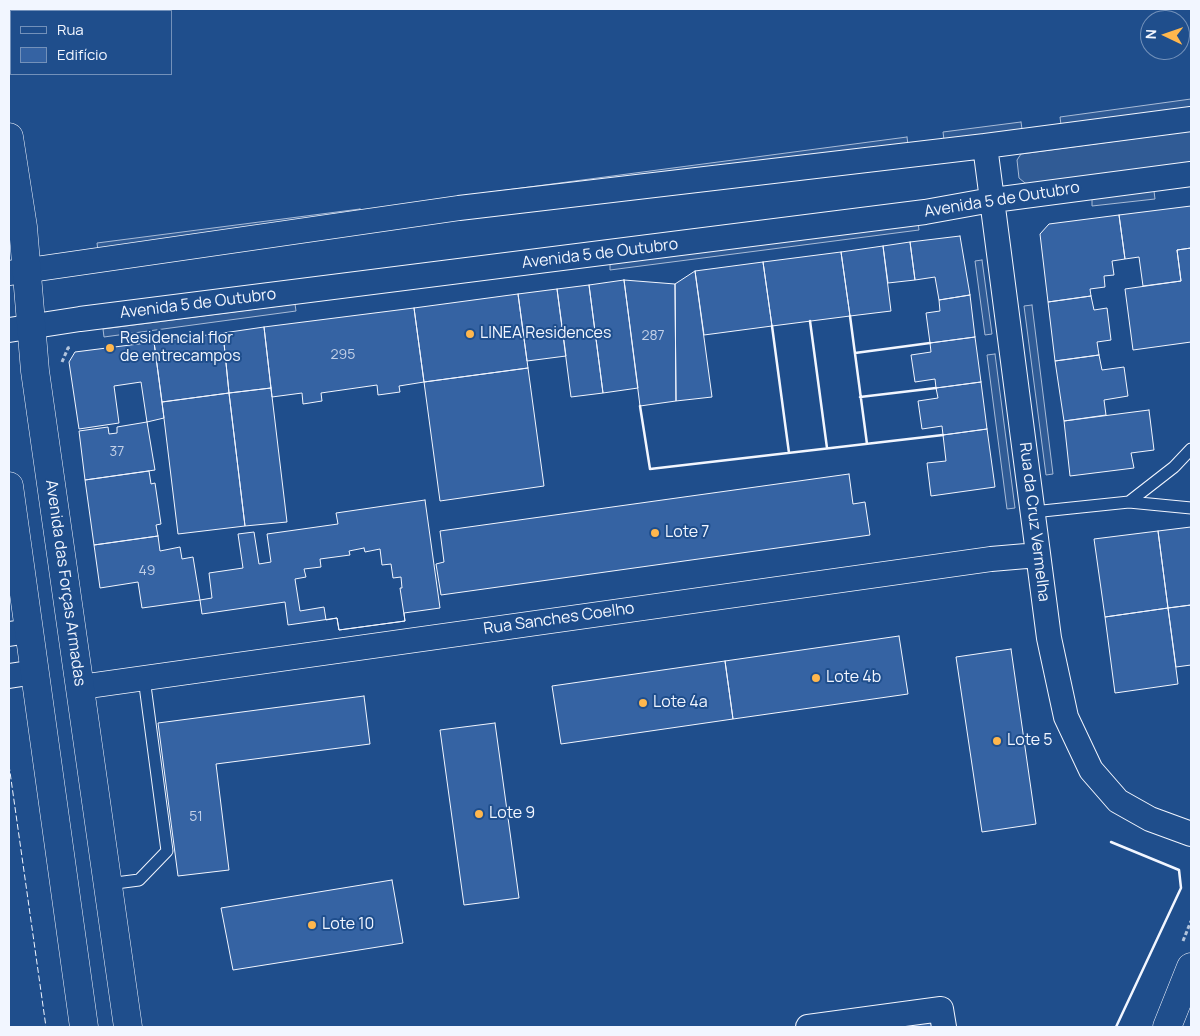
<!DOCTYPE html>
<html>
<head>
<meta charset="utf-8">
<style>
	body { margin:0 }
	#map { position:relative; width:1200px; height:1036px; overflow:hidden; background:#1f4e8c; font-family:Manrope,sans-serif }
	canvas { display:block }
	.frame { position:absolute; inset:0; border:10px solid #f2f6ff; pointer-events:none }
	.legend { position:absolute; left:10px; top:10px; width:162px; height:65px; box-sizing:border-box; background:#1f4e8c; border:1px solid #7391ba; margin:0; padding:6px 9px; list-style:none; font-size:15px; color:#f2f6ff }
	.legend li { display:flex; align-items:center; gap:10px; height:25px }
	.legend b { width:25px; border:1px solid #7391ba }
	.north { position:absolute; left:1140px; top:10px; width:50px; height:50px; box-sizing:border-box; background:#1f4e8c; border:1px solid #7391ba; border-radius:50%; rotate:273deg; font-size:14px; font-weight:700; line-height:20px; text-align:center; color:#f2f6ff }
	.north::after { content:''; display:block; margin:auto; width:18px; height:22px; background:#ffb74d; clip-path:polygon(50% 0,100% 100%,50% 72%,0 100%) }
</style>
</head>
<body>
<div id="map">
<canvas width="1200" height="1036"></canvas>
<div class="frame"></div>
<ul class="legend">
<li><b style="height:6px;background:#1f4e8c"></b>Rua</li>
<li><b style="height:14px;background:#3563a3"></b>Edifício</li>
</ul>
<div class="north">N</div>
</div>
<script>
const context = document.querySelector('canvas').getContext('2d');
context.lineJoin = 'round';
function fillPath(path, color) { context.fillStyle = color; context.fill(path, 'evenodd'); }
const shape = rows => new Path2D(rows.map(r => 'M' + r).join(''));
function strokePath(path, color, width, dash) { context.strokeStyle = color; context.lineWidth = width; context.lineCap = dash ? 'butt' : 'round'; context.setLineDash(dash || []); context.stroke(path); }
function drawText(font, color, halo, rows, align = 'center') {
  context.font = font + ' Manrope,sans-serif'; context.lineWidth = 4; context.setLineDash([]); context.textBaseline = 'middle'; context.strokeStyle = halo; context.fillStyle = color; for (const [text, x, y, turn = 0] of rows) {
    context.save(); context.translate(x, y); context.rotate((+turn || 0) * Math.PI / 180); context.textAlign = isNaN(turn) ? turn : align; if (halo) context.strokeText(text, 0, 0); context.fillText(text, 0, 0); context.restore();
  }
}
const parking = shape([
	[1191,99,1191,107,1061,125,1060,117,1191,99],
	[1021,122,1022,129,944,140,943,132,1021,122],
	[1191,131,1191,162,1030,184,1025,183,1019,178,1017,160,1021,154,1191,131],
	[907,137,908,145,485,200,484,193,907,137],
	[1154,191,1155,199,1092,206,1092,199,1154,191],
	[360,209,361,217,98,251,97,243,360,209],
	[918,222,919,230,610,270,610,262,918,222],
	[982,260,992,334,985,335,975,261,982,260],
	[295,304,296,311,104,337,103,329,295,304],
	[1032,305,1053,474,1046,475,1024,306,1032,305],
	[995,354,1015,508,1007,509,987,355,995,354]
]);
fillPath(parking, '#305b95');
strokePath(parking, '#a8bbd7', 1);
const building = shape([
	[1191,206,1191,248,1177,250,1181,281,1143,286,1139,257,1125,259,1119,215,1191,206],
	[1119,215,1125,259,1112,261,1114,275,1104,276,1105,287,1090,289,1091,296,1048,302,1040,234,1049,224,1119,215],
	[960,236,970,295,939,300,935,277,915,280,910,242,960,236],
	[910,242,915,280,888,283,883,246,910,242],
	[883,246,891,311,850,316,841,252,883,246],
	[1191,248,1191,342,1133,350,1125,289,1181,281,1177,250,1191,248],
	[841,252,850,316,772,326,763,262,841,252],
	[763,262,772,326,704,335,695,271,763,262],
	[695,271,712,397,676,401,675,284,695,271],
	[624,280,638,388,603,393,589,285,624,280],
	[624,280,675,284,676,401,640,406,624,280],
	[589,285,603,393,571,397,557,289,589,285],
	[557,289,566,356,527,361,518,294,557,289],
	[518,294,528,368,424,382,414,308,518,294],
	[970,295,975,337,930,343,926,313,940,311,939,300,970,295],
	[1091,296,1094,310,1107,308,1111,340,1097,342,1099,355,1055,361,1048,302,1091,296],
	[414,308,424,382,399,386,400,392,378,395,377,385,321,393,322,401,303,404,302,393,272,397,264,327,414,308],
	[264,327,271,388,229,393,223,333,264,327],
	[223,333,229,393,162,402,154,342,223,333],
	[975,337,981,382,936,388,935,379,915,382,911,355,931,352,930,343,975,337],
	[154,342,164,418,147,422,141,382,114,386,119,423,79,429,69,362,75,352,154,342],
	[1099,355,1102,370,1124,367,1128,396,1104,400,1106,415,1064,421,1055,361,1099,355],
	[528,368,544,486,440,501,424,382,528,368],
	[981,382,987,429,943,435,942,426,922,429,918,401,938,398,936,388,981,382],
	[271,388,287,522,245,526,229,393,271,388],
	[229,393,245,526,178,534,162,402,229,393],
	[1149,410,1154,450,1131,453,1134,468,1070,476,1064,421,1149,410],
	[147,422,155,470,85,480,79,431,108,427,109,434,117,433,117,427,147,422],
	[987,429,995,487,931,496,927,463,946,461,943,435,987,429],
	[149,471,151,484,155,483,161,524,156,525,158,536,94,545,85,480,149,471],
	[849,474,853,504,865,502,870,535,441,595,436,564,444,562,440,531,849,474],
	[425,500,440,608,404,613,405,621,339,630,337,618,288,625,285,602,202,614,200,600,212,598,209,573,243,568,238,534,254,532,259,564,271,562,267,534,338,524,336,513,425,500],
	[1191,527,1191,605,1168,608,1158,531,1191,527],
	[1158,531,1168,608,1105,617,1094,539,1158,531],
	[158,536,160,551,180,547,182,559,193,557,200,600,142,608,138,582,100,588,94,545,158,536],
	[364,548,365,552,380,549,382,565,391,564,393,578,401,577,402,588,400,588,405,621,339,630,337,618,326,620,324,607,300,611,295,579,306,577,304,569,321,567,320,559,350,555,349,551,364,548],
	[1191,605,1191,665,1176,667,1168,608,1191,605],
	[1168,608,1178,684,1115,693,1105,617,1168,608],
	[899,636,908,694,733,719,725,661,899,636],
	[1011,649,1036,824,982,832,956,657,1011,649],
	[725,661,733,719,561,744,552,686,725,661],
	[364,696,370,744,216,764,229,870,178,876,158,723,364,696],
	[495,723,519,898,464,905,440,730,495,723],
	[392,880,403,943,233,970,221,908,392,880],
	[931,1019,932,1027,871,1027,931,1019]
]);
fillPath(building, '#3563a3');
strokePath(building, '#f2f6ff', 1);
const lane = shape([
	[1129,502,1174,467,1191,449],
	[1033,512,1129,502,1191,508],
	[108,884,139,880,167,851,144,678]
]);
const street = shape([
	[985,146,1049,638,1066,717,1091,770,1118,801,1150,819,1191,834],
	[9,273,459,208,985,146,1191,119],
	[9,330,80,319,925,212,986,201,1191,174],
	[9,634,29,631],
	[9,676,35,672],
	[81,687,991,559,1038,555],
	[808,1027,941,1009,944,1027]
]);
const primary = shape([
	[9,137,23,227,35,371,128,1027],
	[9,486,84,1027],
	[1167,1027,1191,967]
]);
strokePath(lane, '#f2f6ff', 13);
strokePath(street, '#f2f6ff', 26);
strokePath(primary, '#f2f6ff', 29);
strokePath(shape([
	[62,362,68,348,71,347],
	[1183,941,1191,921]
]), '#b3c4dc', 3, [4, 2.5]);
strokePath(lane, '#1f4e8c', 11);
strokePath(street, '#1f4e8c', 24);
strokePath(primary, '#1f4e8c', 28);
strokePath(shape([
	[9,765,46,1027]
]), '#f2f6ff', 1, [6, 2.5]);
strokePath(shape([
	[850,316,867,444],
	[810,321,827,448],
	[772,326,789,453],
	[855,353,930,343],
	[860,397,936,388],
	[640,406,650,469,943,435],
	[1111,842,1179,870,1181,888,1116,1027]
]), '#f2f6ff', 2.5);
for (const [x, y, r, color] of [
	[470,334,5,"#ffb74d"],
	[110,348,5,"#ffb74d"],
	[655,533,5,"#ffb74d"],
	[816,678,5,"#ffb74d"],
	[643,703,5,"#ffb74d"],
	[997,741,5,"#ffb74d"],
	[479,814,5,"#ffb74d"],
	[312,925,5,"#ffb74d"]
]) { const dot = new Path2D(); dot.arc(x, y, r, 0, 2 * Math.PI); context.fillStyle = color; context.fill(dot); strokePath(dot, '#1f4e8c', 2); }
drawText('14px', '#c3d1e8', null, [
	["287",653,336],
	["295",343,355],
	["37",117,452],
	["49",147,571],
	["51",196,817]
]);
drawText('16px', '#f2f6ff', '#1f4e8c', [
	["Avenida 5 de Outubro",1002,200,-9],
	["Avenida 5 de Outubro",600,254,-7],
	["Avenida 5 de Outubro",198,304,-7],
	["Rua da Cruz Vermelha",1034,522,83],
	["Avenida das Forças Armadas",65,583,82],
	["Rua Sanches Coelho",559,619,-8]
]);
drawText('16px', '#f2f6ff', '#1f4e8c', [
	["LINEA Residences",480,334],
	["Residencial flor",120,339],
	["de entrecampos",120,357],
	["Lote 7",665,533],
	["Lote 4b",826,678],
	["Lote 4a",653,703],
	["Lote 5",1007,741],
	["Lote 9",489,814],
	["Lote 10",322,925]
], 'left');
</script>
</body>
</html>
